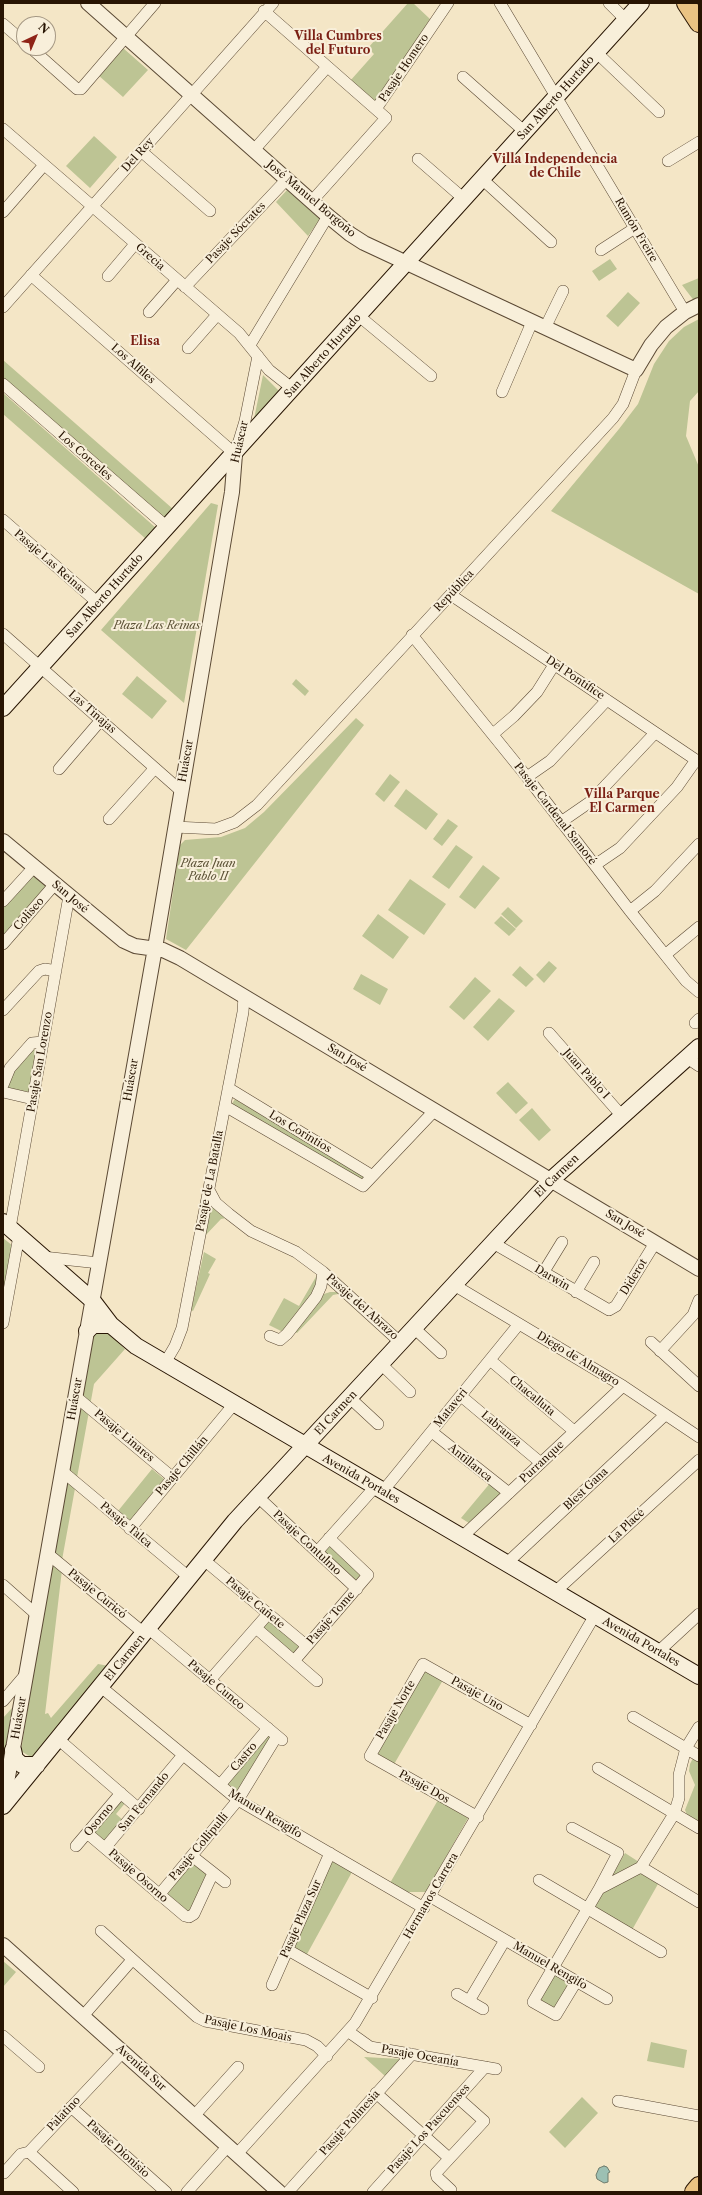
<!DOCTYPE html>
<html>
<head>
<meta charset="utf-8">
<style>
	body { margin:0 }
	#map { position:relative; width:702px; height:2195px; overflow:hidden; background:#f4e6c6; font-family:"Libre Caslon Text",serif }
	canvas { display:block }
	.frame { position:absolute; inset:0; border:4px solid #281503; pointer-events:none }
	.north { position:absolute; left:16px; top:16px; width:40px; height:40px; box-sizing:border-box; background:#f8efda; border:1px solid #a59884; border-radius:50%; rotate:44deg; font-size:11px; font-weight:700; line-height:16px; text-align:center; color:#281503 }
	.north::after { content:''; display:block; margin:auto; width:14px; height:18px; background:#8f2418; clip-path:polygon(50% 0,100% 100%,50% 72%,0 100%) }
</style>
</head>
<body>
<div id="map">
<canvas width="702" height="2195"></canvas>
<div class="frame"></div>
<div class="north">N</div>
</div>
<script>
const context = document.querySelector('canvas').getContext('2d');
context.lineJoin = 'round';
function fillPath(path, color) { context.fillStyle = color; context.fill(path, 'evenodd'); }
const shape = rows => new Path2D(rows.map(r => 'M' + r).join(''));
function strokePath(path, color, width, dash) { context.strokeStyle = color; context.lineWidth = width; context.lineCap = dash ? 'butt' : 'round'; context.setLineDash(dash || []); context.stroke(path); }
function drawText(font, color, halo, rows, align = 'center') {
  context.font = font + ' "Libre Caslon Text",serif'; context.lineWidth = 4; context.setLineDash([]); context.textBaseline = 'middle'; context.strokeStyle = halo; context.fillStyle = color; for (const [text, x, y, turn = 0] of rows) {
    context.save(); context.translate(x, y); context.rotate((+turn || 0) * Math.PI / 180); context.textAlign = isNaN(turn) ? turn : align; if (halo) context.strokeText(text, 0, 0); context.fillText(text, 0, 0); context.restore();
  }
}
fillPath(shape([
	[408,3,413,3,430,19,399,68,374,103,350,81,374,54,368,48],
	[123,48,148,70,123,97,98,75],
	[94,136,117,157,90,188,66,166],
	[287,190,320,219,308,236,276,202],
	[610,259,617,269,599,281,592,271],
	[699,278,699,301,695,302,682,285],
	[628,292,640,303,618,327,606,316],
	[699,319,699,391,690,401,686,436,699,467,699,594,551,511,619,429,638,404,654,364,669,341,684,327],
	[3,360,173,509,163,521,3,380],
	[263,375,279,391,254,419],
	[3,393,156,528,146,539,3,414],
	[211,503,218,505,184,703,101,630],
	[137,676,167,701,152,719,122,694],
	[296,679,309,691,305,696,292,684],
	[356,718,364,725,186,950,166,939,180,845,185,840,221,837,245,828,264,812],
	[390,774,400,782,384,802,375,794],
	[406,789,438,814,426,830,394,806],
	[448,819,458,826,442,846,433,839],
	[456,845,473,857,449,889,432,877],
	[483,865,500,878,475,909,459,897],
	[33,874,49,887,3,939,3,908],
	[410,879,446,904,424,935,388,910],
	[508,907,523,921,516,928,501,914],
	[378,914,409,937,393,959,362,936],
	[501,916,516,929,509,936,494,923],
	[549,961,557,968,544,983,536,975],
	[520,966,534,979,526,987,512,975],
	[361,974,388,989,380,1005,353,989],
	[475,977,491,991,464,1020,449,1007],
	[499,998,515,1011,488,1041,473,1027],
	[27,1049,37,1050,29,1092,13,1090,5,1086],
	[508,1082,528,1103,516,1114,496,1093],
	[235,1099,364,1176,360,1183,231,1105],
	[532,1108,551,1130,539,1141,519,1120],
	[209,1195,239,1226,226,1218,221,1219,203,1238],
	[3,1238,13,1246,3,1297],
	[204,1252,216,1259,208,1273,210,1274,193,1311,191,1310],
	[317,1275,315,1292,283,1332,269,1325,284,1298,299,1306],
	[330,1292,338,1292,338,1294,333,1295,297,1333,295,1332,324,1294],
	[103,1328,125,1349,94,1384,62,1560,52,1552,93,1334],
	[152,1469,164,1479,130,1521,118,1511],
	[491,1482,505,1492,472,1525,461,1518],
	[329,1543,364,1575,356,1583,322,1551],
	[51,1564,62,1570,45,1714,48,1713,51,1718,98,1664,109,1666,34,1759,21,1751],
	[268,1618,302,1647,295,1656,261,1626],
	[425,1670,443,1680,393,1766,376,1756],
	[12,1708,3,1768,3,1718],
	[269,1733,273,1737,239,1792,227,1783],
	[694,1756,699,1759,699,1823,688,1817,685,1810,695,1785,689,1771,690,1764],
	[122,1797,126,1802,116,1814,124,1821,106,1843,94,1835,93,1830],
	[438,1800,468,1818,426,1892,406,1892,390,1883],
	[625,1853,639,1862,609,1881],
	[192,1860,208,1874,192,1910,187,1913,164,1895],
	[331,1860,352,1872,306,1956,291,1948],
	[639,1872,658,1884,632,1930,594,1908,603,1891],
	[3,1961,16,1972,3,1987],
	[553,1973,571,1984,555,2011,537,2001],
	[651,2042,687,2050,684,2068,647,2061],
	[364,2057,400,2059,385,2076],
	[582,2097,598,2113,565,2148,549,2132]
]), '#bdc494');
const water = shape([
	[604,2166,607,2167,610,2172,608,2173,608,2182,604,2183,597,2179,596,2175,599,2168,604,2166]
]);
fillPath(water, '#9cc0b3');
strokePath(water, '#6e7c6d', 1);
const minor = shape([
	[500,3,685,312],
	[609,3,626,20],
	[264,11,386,118,312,201],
	[3,24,24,42],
	[31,48,77,89,81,89,155,3],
	[597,53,659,112],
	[463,77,525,132],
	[376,109,448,3],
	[3,129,239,333,269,370,293,389],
	[254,150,327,67],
	[141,151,210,211],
	[418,159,464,199],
	[668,161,699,142],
	[482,179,551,242],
	[3,212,44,165],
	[601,250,635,228],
	[31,275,235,454,245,421,258,356],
	[108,276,135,244],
	[185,287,287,179],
	[3,307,273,3],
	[149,312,177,280],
	[359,316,431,376],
	[545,328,563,291],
	[250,345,328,216],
	[188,348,217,315],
	[3,384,167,527],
	[502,392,532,322],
	[3,520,98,603],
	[451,595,699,762],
	[3,634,181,791],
	[412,635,527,777,630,911,686,981,699,992],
	[493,734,514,716,537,692,554,665],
	[59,769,101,720],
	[527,777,550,761,607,700],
	[109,819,155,768],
	[561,822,590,802,655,733],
	[175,827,216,829,235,822,257,805,613,418,623,404,636,370],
	[595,865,620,848,677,787,696,760],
	[3,901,34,867],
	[630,911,655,891,699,844],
	[3,944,55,884],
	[665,955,699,927],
	[3,1010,39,971,45,969,56,971],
	[695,1023,699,1019],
	[549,1033,622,1116],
	[687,1058,699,1066],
	[3,1085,10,1068,32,1043,43,1042],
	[228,1088,371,1175],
	[3,1092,33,1099],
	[225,1106,363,1186,435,1110],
	[209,1190,216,1203,229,1214,251,1231,296,1252,323,1272,401,1343],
	[10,1228,69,896],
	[493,1243,609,1310,616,1306,655,1243],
	[43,1257,99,1263],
	[543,1273,562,1242],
	[454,1285,623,1386,699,1437],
	[576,1292,594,1262],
	[3,1323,19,1236],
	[414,1328,441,1353],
	[270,1336,280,1340,287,1334,316,1297,321,1286,323,1272],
	[651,1342,699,1386],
	[660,1351,693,1315,699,1300],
	[490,1360,574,1431],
	[165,1363,175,1346,182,1328,243,1012,244,996],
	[381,1364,410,1392],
	[75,1396,172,1477],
	[461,1396,541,1463],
	[350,1398,378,1424],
	[432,1432,509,1493],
	[62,1471,190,1578],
	[383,1491,519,1324],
	[258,1497,357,1589],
	[130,1529,234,1404],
	[462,1537,623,1386],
	[317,1552,375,1487],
	[48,1554,145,1634],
	[204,1560,307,1646],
	[507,1563,665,1415],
	[3,1585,37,1615],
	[555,1592,699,1460],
	[256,1628,317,1681],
	[149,1629,282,1740],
	[658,1652,699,1614],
	[294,1661,368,1575,329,1538],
	[210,1680,268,1614],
	[101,1687,238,1800,424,1908],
	[3,1701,26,1674],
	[633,1717,699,1756],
	[58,1739,139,1809],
	[598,1768,699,1828],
	[220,1785,268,1728],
	[478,1817,370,1756,423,1664,531,1725],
	[572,1828,618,1853,599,1889],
	[87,1833,185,1916,189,1917,194,1914,213,1873],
	[76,1846,121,1793],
	[105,1848,183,1755],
	[192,1856,225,1882],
	[641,1867,699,1902],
	[539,1880,661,1952],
	[159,1895,238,1800,277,1736],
	[431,1897,607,1999],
	[101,1931,197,2017,205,2021,306,2040,317,2046,327,2056],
	[288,1950,372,1998],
	[576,1982,556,2015,533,2002,599,1889,641,1867,674,1814,679,1798,679,1775,686,1748,699,1727],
	[272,1985,330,1853],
	[457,1994,483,2009],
	[469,2001,505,1940],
	[83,2016,132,1960],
	[349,2032,370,2047,496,2069],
	[3,2036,39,2067],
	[376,2093,449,2158],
	[618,2101,699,2116],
	[71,2107,166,2192],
	[194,2116,238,2067],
	[29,2152,73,2192],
	[237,2154,355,2023,595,1615],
	[4,2173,21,2154,29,2152,123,2052],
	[451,2190,437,2177,436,2173,484,2121,457,2097],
	[187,2192,228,2146],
	[288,2192,412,2054],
	[373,2192,485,2067]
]);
const tertiary = shape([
	[88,3,328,216,350,234,364,243,636,370,651,345,666,327,685,312,699,305],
	[3,841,124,941,135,946,163,950,180,958,699,1269],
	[3,1805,155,948,232,492,235,454],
	[3,1945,279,2192]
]);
const secondary = shape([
	[3,708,641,3],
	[3,1222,92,1300,111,1325,136,1346,699,1676],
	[87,1331,93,1325,111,1325],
	[13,1750,15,1759,22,1765,37,1765],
	[3,1806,235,1521,551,1180,699,1047]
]);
const primary = shape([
	[686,3,699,23],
	[694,2192,699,2186]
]);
strokePath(minor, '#5b4934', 12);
strokePath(tertiary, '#5b4934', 16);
strokePath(secondary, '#281503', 18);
strokePath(primary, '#281503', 20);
strokePath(minor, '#f8efda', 11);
strokePath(tertiary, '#f8efda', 14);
strokePath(secondary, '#f8efda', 16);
strokePath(primary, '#eac383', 18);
drawText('11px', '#281503', '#f8efda', [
	["Pasaje Homero",404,68,-56],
	["San Alberto Hurtado",556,98,-48],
	["Del Rey",138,155,-48],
	["José Manuel Borgoño",311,199,40],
	["Ramón Freire",636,230,59],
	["Pasaje Sócrates",236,233,-46],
	["Grecia",150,257,41],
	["San Alberto Hurtado",323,356,-48],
	["Los Alfiles",133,364,41],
	["Huáscar",240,442,-77],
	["Los Corceles",85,456,41],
	["Pasaje Las Reinas",50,562,41],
	["República",454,591,-47],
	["San Alberto Hurtado",105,596,-48],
	["Del Pontífice",575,678,34],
	["Las Tinajas",92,712,41],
	["Huáscar",186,761,-80],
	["Pasaje Cardenal Samoré",555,814,52],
	["San José",70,897,40],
	["Coliseo",29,914,-49],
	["San José",347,1058,31],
	["Pasaje San Lorenzo",40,1062,-80],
	["Juan Pablo I",586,1074,48],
	["Huáscar",131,1080,-80],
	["Los Corintios",300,1132,31],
	["El Carmen",557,1176,-44],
	["Pasaje de La Batalla",210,1181,-79],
	["San José",625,1224,31],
	["Diderot",634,1277,-58],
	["Darwin",552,1278,30],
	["Pasaje del Abrazo",362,1307,42],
	["Diego de Almagro",578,1359,31],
	["Chacalluta",532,1396,40],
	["Huáscar",75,1399,-80],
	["Mataveri",451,1408,-51],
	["El Carmen",336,1413,-47],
	["Labranza",501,1429,40],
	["Pasaje Linares",124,1436,40],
	["Purranque",542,1462,-43],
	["Antillanca",470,1463,39],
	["Pasaje Chillán",182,1466,-50],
	["Avenida Portales",361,1479,30],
	["Blest Gana",586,1489,-43],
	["Pasaje Talca",126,1525,40],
	["La Placé",627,1526,-43],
	["Pasaje Contulmo",307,1543,43],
	["Pasaje Curicó",97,1594,39],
	["Pasaje Cañete",255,1603,40],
	["Pasaje Tome",331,1618,-49],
	["Avenida Portales",641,1642,30],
	["El Carmen",125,1658,-51],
	["Pasaje Cunco",216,1685,40],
	["Pasaje Uno",477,1694,29],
	["Pasaje Norte",396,1710,-60],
	["Huáscar",19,1718,-80],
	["Castro",244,1757,-50],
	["Pasaje Dos",424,1787,29],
	["San Fernando",144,1802,-51],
	["Manuel Rengifo",265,1814,31],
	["Osorno",99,1820,-50],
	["Pasaje Collipulli",199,1847,-50],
	["Pasaje Osorno",138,1876,41],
	["Hermanos Carrera",431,1896,-60],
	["Pasaje Plaza Sur",301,1919,-66],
	["Manuel Rengifo",550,1966,30],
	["Pasaje Los Moais",248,2029,12],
	["Pasaje Oceanía",420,2056,10],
	["Avenida Sur",141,2068,42],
	["Palatino",64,2114,-47],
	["Pasaje Polinesia",350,2123,-48],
	["Pasaje Los Pascuenses",429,2129,-48],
	["Pasaje Dionisio",118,2149,42]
]);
drawText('italic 11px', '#5c5236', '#f8efda', [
	["Plaza Las Reinas",157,626],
	["Plaza Juan",208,864],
	["Pablo II",208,877]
]);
drawText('bold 12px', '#7a1f14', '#f8efda', [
	["Villa Cumbres",338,37],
	["del Futuro",338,51],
	["Villa Independencia",555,160],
	["de Chile",555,174],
	["Elisa",145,342],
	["Villa Parque",622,795],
	["El Carmen",622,809]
]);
</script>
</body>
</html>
